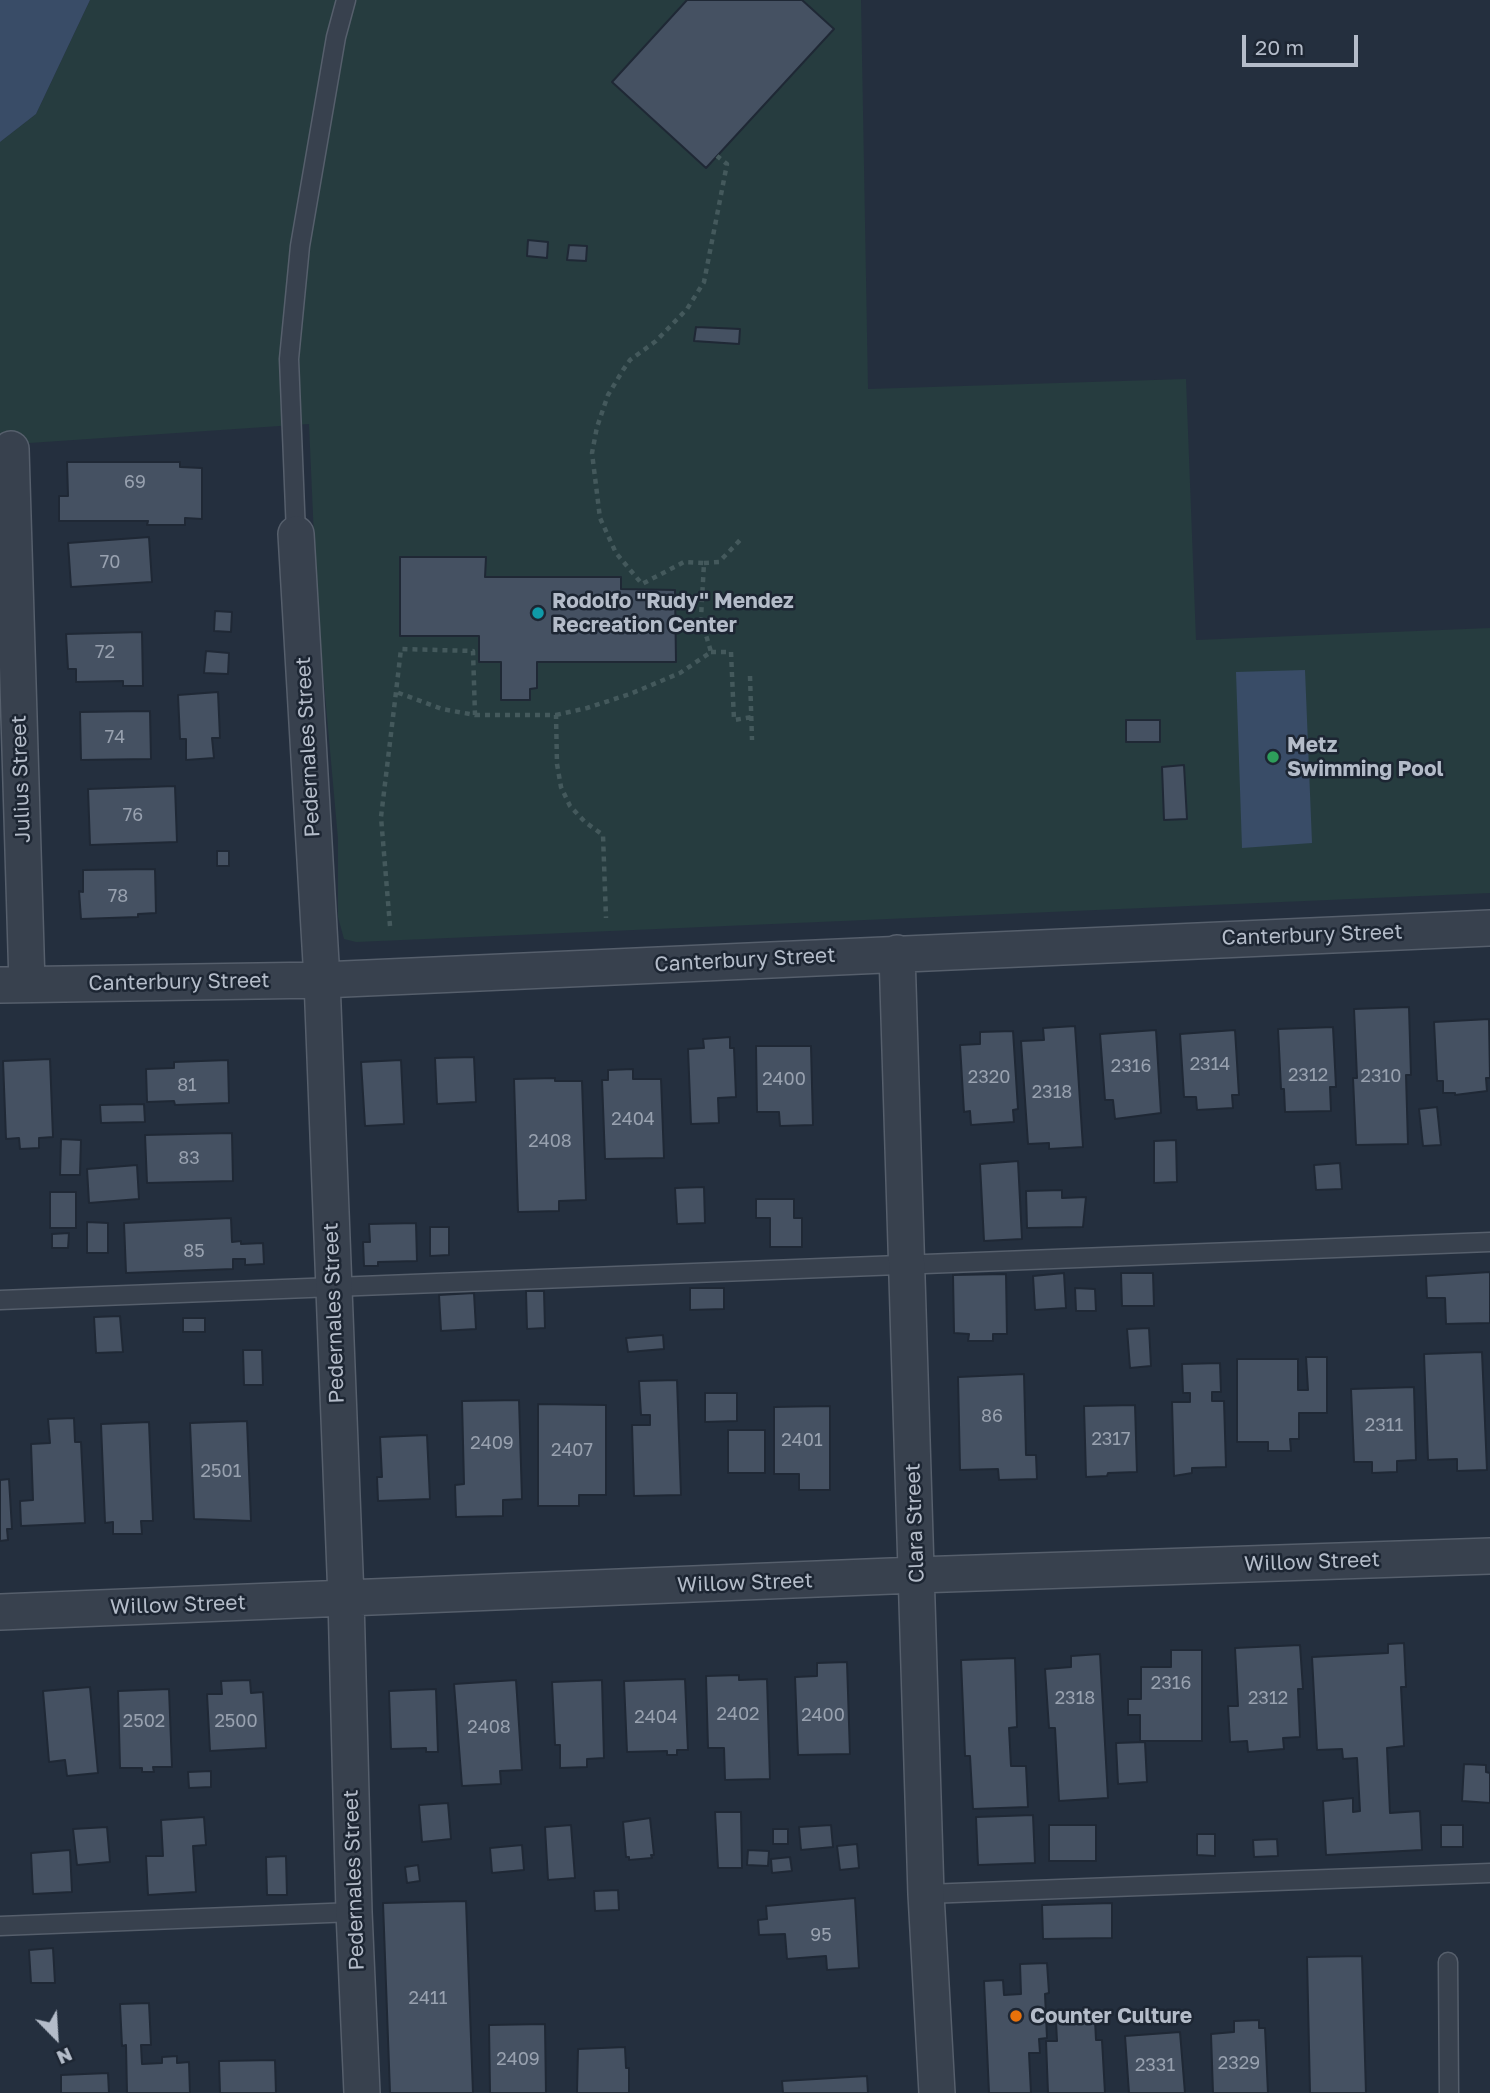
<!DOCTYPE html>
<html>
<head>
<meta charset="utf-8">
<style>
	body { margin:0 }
	#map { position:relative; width:1490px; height:2093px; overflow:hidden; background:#242f3e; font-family:"Golos Text",sans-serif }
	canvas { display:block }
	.north { position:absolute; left:21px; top:2002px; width:70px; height:70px; -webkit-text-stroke:5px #1d2633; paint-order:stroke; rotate:156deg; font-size:19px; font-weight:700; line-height:28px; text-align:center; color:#b4bcc9 }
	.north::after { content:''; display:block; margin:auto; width:24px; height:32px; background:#b4bcc9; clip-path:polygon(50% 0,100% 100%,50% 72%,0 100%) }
	.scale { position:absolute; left:1242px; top:35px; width:116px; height:32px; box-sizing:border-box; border:4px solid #b4bcc9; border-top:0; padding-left:9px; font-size:21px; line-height:24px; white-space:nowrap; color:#b4bcc9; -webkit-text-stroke:5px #1d2633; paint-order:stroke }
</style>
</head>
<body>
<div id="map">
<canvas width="1490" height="2093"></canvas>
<div class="north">N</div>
<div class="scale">20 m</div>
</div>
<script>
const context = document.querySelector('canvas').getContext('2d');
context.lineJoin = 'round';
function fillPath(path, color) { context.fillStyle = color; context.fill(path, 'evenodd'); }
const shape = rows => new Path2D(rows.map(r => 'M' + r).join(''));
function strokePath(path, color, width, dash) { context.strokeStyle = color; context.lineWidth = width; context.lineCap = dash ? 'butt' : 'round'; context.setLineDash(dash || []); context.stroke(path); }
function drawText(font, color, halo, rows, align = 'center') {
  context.font = font + ' "Golos Text",sans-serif'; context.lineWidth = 5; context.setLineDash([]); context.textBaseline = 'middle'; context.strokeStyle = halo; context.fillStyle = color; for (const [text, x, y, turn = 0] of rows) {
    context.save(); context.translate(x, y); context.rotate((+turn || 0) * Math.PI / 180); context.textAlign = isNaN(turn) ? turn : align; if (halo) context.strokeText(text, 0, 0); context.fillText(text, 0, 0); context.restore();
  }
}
fillPath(shape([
	[90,0,861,0,868,389,1186,379,1196,640,1490,628,1490,893,356,942,344,939,338,917,338,839,317,606,309,424,0,445,0,142,36,114]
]), '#263c3f');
fillPath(shape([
	[0,0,90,0,36,114,0,142],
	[1305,670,1312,843,1242,848,1236,672]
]), '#394c67');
const building = shape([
	[687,0,802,0,834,29,706,168,612,82,687,0],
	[528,240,548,242,547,258,527,256,528,240],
	[569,245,587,246,586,261,567,260,569,245],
	[696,327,740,329,739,344,694,341,696,327],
	[67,462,180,462,180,467,202,468,202,519,185,518,185,525,147,525,148,521,59,521,59,496,68,496,67,462],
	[149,537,152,582,71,587,68,543,149,537],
	[400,557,486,557,485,577,621,577,621,589,675,590,676,662,537,662,537,688,530,689,530,700,501,700,501,662,479,662,479,636,400,636,400,557],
	[215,611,232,612,231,632,214,631,215,611],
	[142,632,143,686,123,686,123,681,76,682,76,669,68,669,66,634,142,632],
	[206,651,229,653,228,674,204,673,206,651],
	[218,692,220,738,212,738,214,758,186,760,186,739,180,739,178,695,218,692],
	[150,711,151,759,81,760,80,712,150,711],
	[1126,720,1160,720,1160,742,1126,742,1126,720],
	[1184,765,1187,819,1164,820,1162,767,1184,765],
	[175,786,177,842,90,845,88,789,175,786],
	[217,851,229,851,229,866,217,866,217,851],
	[155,869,156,913,138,914,138,917,81,919,79,891,83,892,83,870,155,869],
	[1409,1007,1411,1075,1406,1075,1408,1144,1356,1145,1353,1078,1357,1078,1354,1009,1409,1007],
	[1489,1019,1490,1078,1486,1078,1487,1091,1455,1095,1455,1093,1443,1093,1443,1081,1437,1081,1434,1022,1489,1019],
	[1075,1026,1083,1147,1049,1149,1049,1143,1028,1144,1021,1041,1044,1040,1043,1028,1075,1026],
	[1333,1027,1336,1087,1330,1087,1331,1111,1285,1112,1284,1089,1281,1089,1278,1029,1333,1027],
	[1156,1030,1161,1113,1115,1119,1113,1100,1105,1100,1100,1034,1156,1030],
	[1235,1030,1239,1095,1232,1095,1233,1108,1197,1110,1196,1097,1184,1097,1180,1034,1235,1030],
	[1013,1031,1018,1109,1013,1110,1014,1122,971,1125,970,1111,964,1112,960,1045,980,1044,980,1032,1013,1031],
	[730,1037,730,1048,734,1048,736,1097,718,1098,719,1123,691,1124,688,1049,704,1048,703,1039,730,1037],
	[756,1046,811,1046,813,1125,780,1126,779,1112,757,1112,756,1046],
	[474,1057,476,1102,437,1104,435,1058,474,1057],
	[50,1059,53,1137,39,1138,39,1148,20,1149,19,1138,6,1139,3,1061,50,1059],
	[228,1060,229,1103,175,1105,174,1101,147,1102,146,1069,174,1068,174,1062,228,1060],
	[401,1060,404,1124,365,1126,361,1062,401,1060],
	[633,1069,633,1079,661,1079,664,1158,605,1159,602,1080,608,1080,608,1070,633,1069],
	[555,1078,555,1081,582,1081,586,1200,559,1201,559,1211,518,1212,514,1079,555,1078],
	[144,1104,145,1122,101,1123,100,1105,144,1104],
	[1437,1107,1441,1145,1423,1146,1419,1109,1437,1107],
	[232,1133,233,1181,147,1183,145,1135,232,1133],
	[61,1139,81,1140,80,1175,60,1175,61,1139],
	[1176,1140,1177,1182,1154,1183,1154,1141,1176,1140],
	[1018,1161,1022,1239,984,1241,980,1164,1018,1161],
	[1340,1163,1342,1189,1316,1190,1314,1165,1340,1163],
	[137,1165,139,1199,89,1203,87,1169,137,1165],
	[704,1187,705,1223,677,1224,675,1188,704,1187],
	[1062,1190,1062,1198,1086,1197,1083,1227,1027,1228,1026,1191,1062,1190],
	[50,1192,76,1192,76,1228,50,1228,50,1192],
	[756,1199,794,1199,794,1218,802,1218,802,1247,770,1247,770,1218,756,1218,756,1199],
	[231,1218,232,1242,241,1241,241,1244,263,1243,264,1264,245,1265,245,1259,233,1259,233,1269,126,1273,124,1223,231,1218],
	[87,1222,108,1223,108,1253,87,1253,87,1222],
	[416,1223,417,1261,378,1262,378,1266,364,1266,363,1242,370,1242,369,1224,416,1223],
	[430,1227,449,1227,449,1255,430,1256,430,1227],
	[69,1233,68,1248,52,1248,52,1234,69,1233],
	[1490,1272,1490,1323,1446,1324,1445,1298,1427,1298,1426,1276,1490,1272],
	[1064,1273,1066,1308,1035,1310,1033,1276,1064,1273],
	[1121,1273,1153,1273,1154,1306,1122,1306,1121,1273],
	[1006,1274,1007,1334,993,1334,993,1341,968,1341,969,1334,954,1333,953,1275,1006,1274],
	[690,1288,724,1288,724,1309,690,1310,690,1288],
	[1075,1288,1095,1289,1096,1311,1076,1311,1075,1288],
	[526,1291,544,1291,545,1328,527,1329,526,1291],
	[474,1293,476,1329,441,1331,439,1295,474,1293],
	[120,1316,123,1352,96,1353,94,1317,120,1316],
	[183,1318,205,1318,205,1332,183,1332,183,1318],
	[1149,1328,1151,1366,1130,1368,1127,1329,1149,1328],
	[663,1335,664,1349,628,1352,626,1338,663,1335],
	[243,1350,262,1350,263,1385,244,1385,243,1350],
	[1482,1352,1487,1470,1457,1471,1457,1459,1428,1460,1424,1354,1482,1352],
	[1306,1357,1327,1357,1327,1413,1299,1413,1299,1439,1290,1439,1291,1451,1268,1451,1268,1442,1237,1442,1237,1359,1298,1359,1298,1390,1308,1390,1306,1357],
	[1220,1363,1221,1392,1212,1392,1212,1401,1224,1401,1226,1467,1192,1468,1192,1473,1174,1476,1172,1402,1190,1402,1190,1393,1183,1393,1182,1364,1220,1363],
	[1024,1374,1026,1455,1036,1455,1037,1479,999,1480,998,1469,960,1470,958,1377,1024,1374],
	[677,1380,681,1495,634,1496,632,1425,650,1425,650,1415,641,1415,639,1381,677,1380],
	[1414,1387,1416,1460,1397,1461,1397,1472,1372,1473,1372,1462,1354,1462,1351,1389,1414,1387],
	[705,1393,737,1393,737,1421,705,1422,705,1393],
	[519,1400,522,1499,503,1500,503,1516,456,1517,455,1485,464,1484,462,1401,519,1400],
	[538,1404,606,1405,606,1495,579,1495,579,1506,538,1506,538,1404],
	[1135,1405,1137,1472,1108,1473,1107,1476,1086,1477,1084,1406,1135,1405],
	[830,1406,830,1490,799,1490,799,1474,774,1474,774,1407,830,1406],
	[74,1418,75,1442,81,1442,85,1523,21,1526,20,1501,33,1500,31,1444,50,1443,48,1419,74,1418],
	[247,1421,251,1521,194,1519,190,1423,247,1421],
	[149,1422,153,1521,141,1521,142,1534,113,1534,113,1522,105,1523,101,1424,149,1422],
	[728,1430,765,1430,765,1473,728,1473,728,1430],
	[427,1435,430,1499,378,1501,377,1477,382,1477,380,1437,427,1435],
	[9,1479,12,1529,7,1529,8,1540,0,1541,0,1480,9,1479],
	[1404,1643,1406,1687,1401,1687,1404,1746,1387,1748,1390,1813,1420,1811,1422,1850,1326,1855,1323,1801,1353,1798,1353,1812,1360,1811,1357,1758,1343,1759,1342,1749,1317,1750,1312,1657,1388,1653,1388,1644,1404,1643],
	[1300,1645,1303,1689,1298,1689,1300,1737,1283,1738,1284,1749,1248,1752,1247,1741,1230,1742,1228,1706,1238,1706,1235,1648,1300,1645],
	[1171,1650,1202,1650,1202,1741,1140,1741,1140,1715,1128,1715,1128,1699,1141,1699,1141,1667,1171,1667,1171,1650],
	[1100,1654,1108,1798,1059,1801,1055,1728,1049,1728,1045,1669,1071,1667,1071,1656,1100,1654],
	[1015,1658,1017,1727,1009,1728,1011,1766,1026,1766,1028,1807,973,1809,970,1756,965,1756,961,1660,1015,1658],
	[847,1662,850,1754,798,1755,795,1677,817,1676,817,1663,847,1662],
	[739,1675,739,1680,767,1679,770,1779,725,1780,724,1748,708,1748,706,1676,739,1675],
	[685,1679,688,1750,677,1750,677,1755,667,1755,667,1751,627,1752,624,1681,685,1679],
	[250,1680,251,1693,263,1692,266,1748,210,1751,207,1694,222,1694,221,1681,250,1680],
	[516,1680,522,1770,500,1771,501,1784,462,1786,454,1684,516,1680],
	[602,1680,604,1758,587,1759,587,1767,560,1768,560,1745,555,1745,552,1682,602,1680],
	[90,1687,98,1773,67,1776,65,1760,49,1762,43,1691,90,1687],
	[169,1689,172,1767,153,1767,154,1772,142,1772,142,1768,120,1768,118,1691,169,1689],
	[436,1689,438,1752,426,1752,426,1748,391,1749,389,1691,436,1689],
	[1145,1742,1147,1782,1118,1784,1116,1743,1145,1742],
	[1464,1764,1486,1765,1486,1772,1490,1773,1490,1803,1462,1801,1464,1764],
	[211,1771,211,1787,189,1788,188,1772,211,1771],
	[448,1803,451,1839,422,1842,419,1805,448,1803],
	[715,1812,741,1812,742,1868,718,1868,715,1812],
	[1033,1815,1035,1863,978,1865,976,1817,1033,1815],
	[204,1817,206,1845,193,1846,196,1892,148,1895,146,1856,163,1856,161,1820,204,1817],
	[650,1818,654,1855,651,1855,652,1858,629,1860,629,1857,626,1857,623,1822,650,1818],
	[571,1825,575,1878,548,1880,545,1827,571,1825],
	[831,1825,833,1847,801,1850,799,1827,831,1825],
	[1049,1825,1096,1825,1096,1861,1049,1861,1049,1825],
	[1441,1825,1463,1825,1463,1847,1441,1847,1441,1825],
	[107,1827,110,1862,77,1865,73,1829,107,1827],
	[773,1829,788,1829,788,1844,773,1844,773,1829],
	[1197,1834,1215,1834,1215,1856,1197,1855,1197,1834],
	[1277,1839,1278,1856,1254,1857,1253,1840,1277,1839],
	[857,1844,859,1868,840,1870,837,1846,857,1844],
	[522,1845,524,1870,492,1873,490,1848,522,1845],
	[70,1850,72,1892,33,1894,31,1853,70,1850],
	[748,1850,769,1851,768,1866,747,1865,748,1850],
	[286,1856,287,1895,267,1895,266,1857,286,1856],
	[790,1857,792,1871,772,1873,771,1859,790,1857],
	[418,1865,420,1881,407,1883,405,1867,418,1865],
	[618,1890,619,1910,595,1911,594,1891,618,1890],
	[855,1898,859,1968,827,1970,826,1956,787,1959,785,1934,759,1935,758,1920,767,1919,766,1906,855,1898],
	[466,1901,473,2093,390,2093,383,1903,466,1901],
	[1112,1903,1112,1938,1043,1939,1042,1905,1112,1903],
	[53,1948,55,1983,31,1983,29,1950,53,1948],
	[1362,1956,1366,2093,1310,2093,1307,1957,1362,1956],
	[1047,1963,1049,1993,1045,1994,1047,2038,1039,2039,1040,2053,1029,2053,1031,2093,989,2093,984,1981,1003,1980,1004,1995,1021,1994,1020,1964,1047,1963],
	[149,2003,151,2045,141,2045,142,2064,162,2063,162,2057,177,2056,177,2063,189,2062,190,2093,127,2093,126,2045,122,2046,120,2004,149,2003],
	[1095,2020,1096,2040,1102,2040,1105,2093,1048,2093,1046,2041,1057,2041,1056,2022,1095,2020],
	[1259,2020,1259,2028,1265,2028,1268,2093,1213,2093,1211,2034,1234,2032,1234,2021,1259,2020],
	[545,2024,546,2093,490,2093,489,2025,545,2024],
	[1180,2032,1185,2093,1129,2093,1125,2036,1180,2032],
	[625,2047,626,2068,629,2068,629,2093,577,2093,578,2049,625,2047],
	[275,2060,276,2093,220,2093,219,2061,275,2060],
	[108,2073,109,2093,61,2093,61,2075,108,2073],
	[867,2076,868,2093,783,2093,782,2081,867,2076]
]);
fillPath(building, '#455162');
strokePath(building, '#1f2835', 2);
const service = shape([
	[296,534,289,359,300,246,336,37,346,0],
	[0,1300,1490,1242],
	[926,1894,1490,1873],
	[0,1926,354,1912],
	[1448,1962,1449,2093]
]);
const minor = shape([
	[11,449,27,984],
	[296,534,322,980,346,1598,354,1912,362,2093],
	[897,953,926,1894,937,2093],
	[0,985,322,980,1490,928],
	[0,1612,916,1575,1490,1556]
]);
strokePath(service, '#565f6c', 21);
strokePath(minor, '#565f6c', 38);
strokePath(shape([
	[704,563,719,562,743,537],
	[711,652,731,652,734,720,752,717],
	[750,676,752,740],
	[475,715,556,715,557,764,561,787,570,806,585,822,603,835,606,918],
	[556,715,587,708,630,694,680,673,711,652,701,618,704,563,684,562,642,584,616,553,600,518,592,453,597,427,608,395,623,370,630,360,656,341,687,309,704,282,727,164,717,156],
	[390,926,381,817,396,692,401,649,473,651,475,715,442,709,396,692]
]), '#44595c', 4.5, [5, 5]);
strokePath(service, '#38414e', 18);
strokePath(minor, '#38414e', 35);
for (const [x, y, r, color] of [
	[538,613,7,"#0f9aa8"],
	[1273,757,7,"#2e9e5b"],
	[1016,2016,7,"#e8710a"]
]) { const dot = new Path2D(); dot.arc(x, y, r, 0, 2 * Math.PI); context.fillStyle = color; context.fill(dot); strokePath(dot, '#1d2633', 2.5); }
drawText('18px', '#98a1af', null, [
	["69",135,482],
	["70",110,562],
	["72",105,652],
	["74",115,737],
	["76",133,815],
	["78",118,896],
	["2314",1210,1064],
	["2316",1131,1066],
	["2312",1308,1075],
	["2310",1381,1076],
	["2320",989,1077],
	["2400",784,1079],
	["81",187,1085],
	["2318",1052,1092],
	["2404",633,1119],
	["2408",550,1141],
	["83",189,1158],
	["85",194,1251],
	["86",992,1416],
	["2311",1384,1425],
	["2317",1111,1439],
	["2401",802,1440],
	["2409",492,1443],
	["2407",572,1450],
	["2501",221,1471],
	["2316",1171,1683],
	["2318",1075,1698],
	["2312",1268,1698],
	["2402",738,1714],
	["2400",823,1715],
	["2404",656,1717],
	["2502",144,1721],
	["2500",236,1721],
	["2408",489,1727],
	["95",821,1935],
	["2411",428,1998],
	["2409",518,2059],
	["2329",1239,2063],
	["2331",1155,2065]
]);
drawText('bold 21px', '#b4bcc9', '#1d2633', [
	["Rodolfo \"Rudy\" Mendez",552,601],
	["Recreation Center",552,625],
	["Metz",1287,745],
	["Swimming Pool",1287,769],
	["Counter Culture",1030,2016]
], 'left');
drawText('21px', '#b4bcc9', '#1d2633', [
	["Pedernales Street",308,747,-93],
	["Julius Street",21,779,-92],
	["Canterbury Street",1312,935,-2],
	["Canterbury Street",745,960,-3],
	["Canterbury Street",179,982,-1],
	["Pedernales Street",334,1313,-92],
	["Clara Street",915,1523,-92],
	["Willow Street",1312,1562,-2],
	["Willow Street",745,1583,-2],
	["Willow Street",178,1605,-2],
	["Pedernales Street",354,1880,-92]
]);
</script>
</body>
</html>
